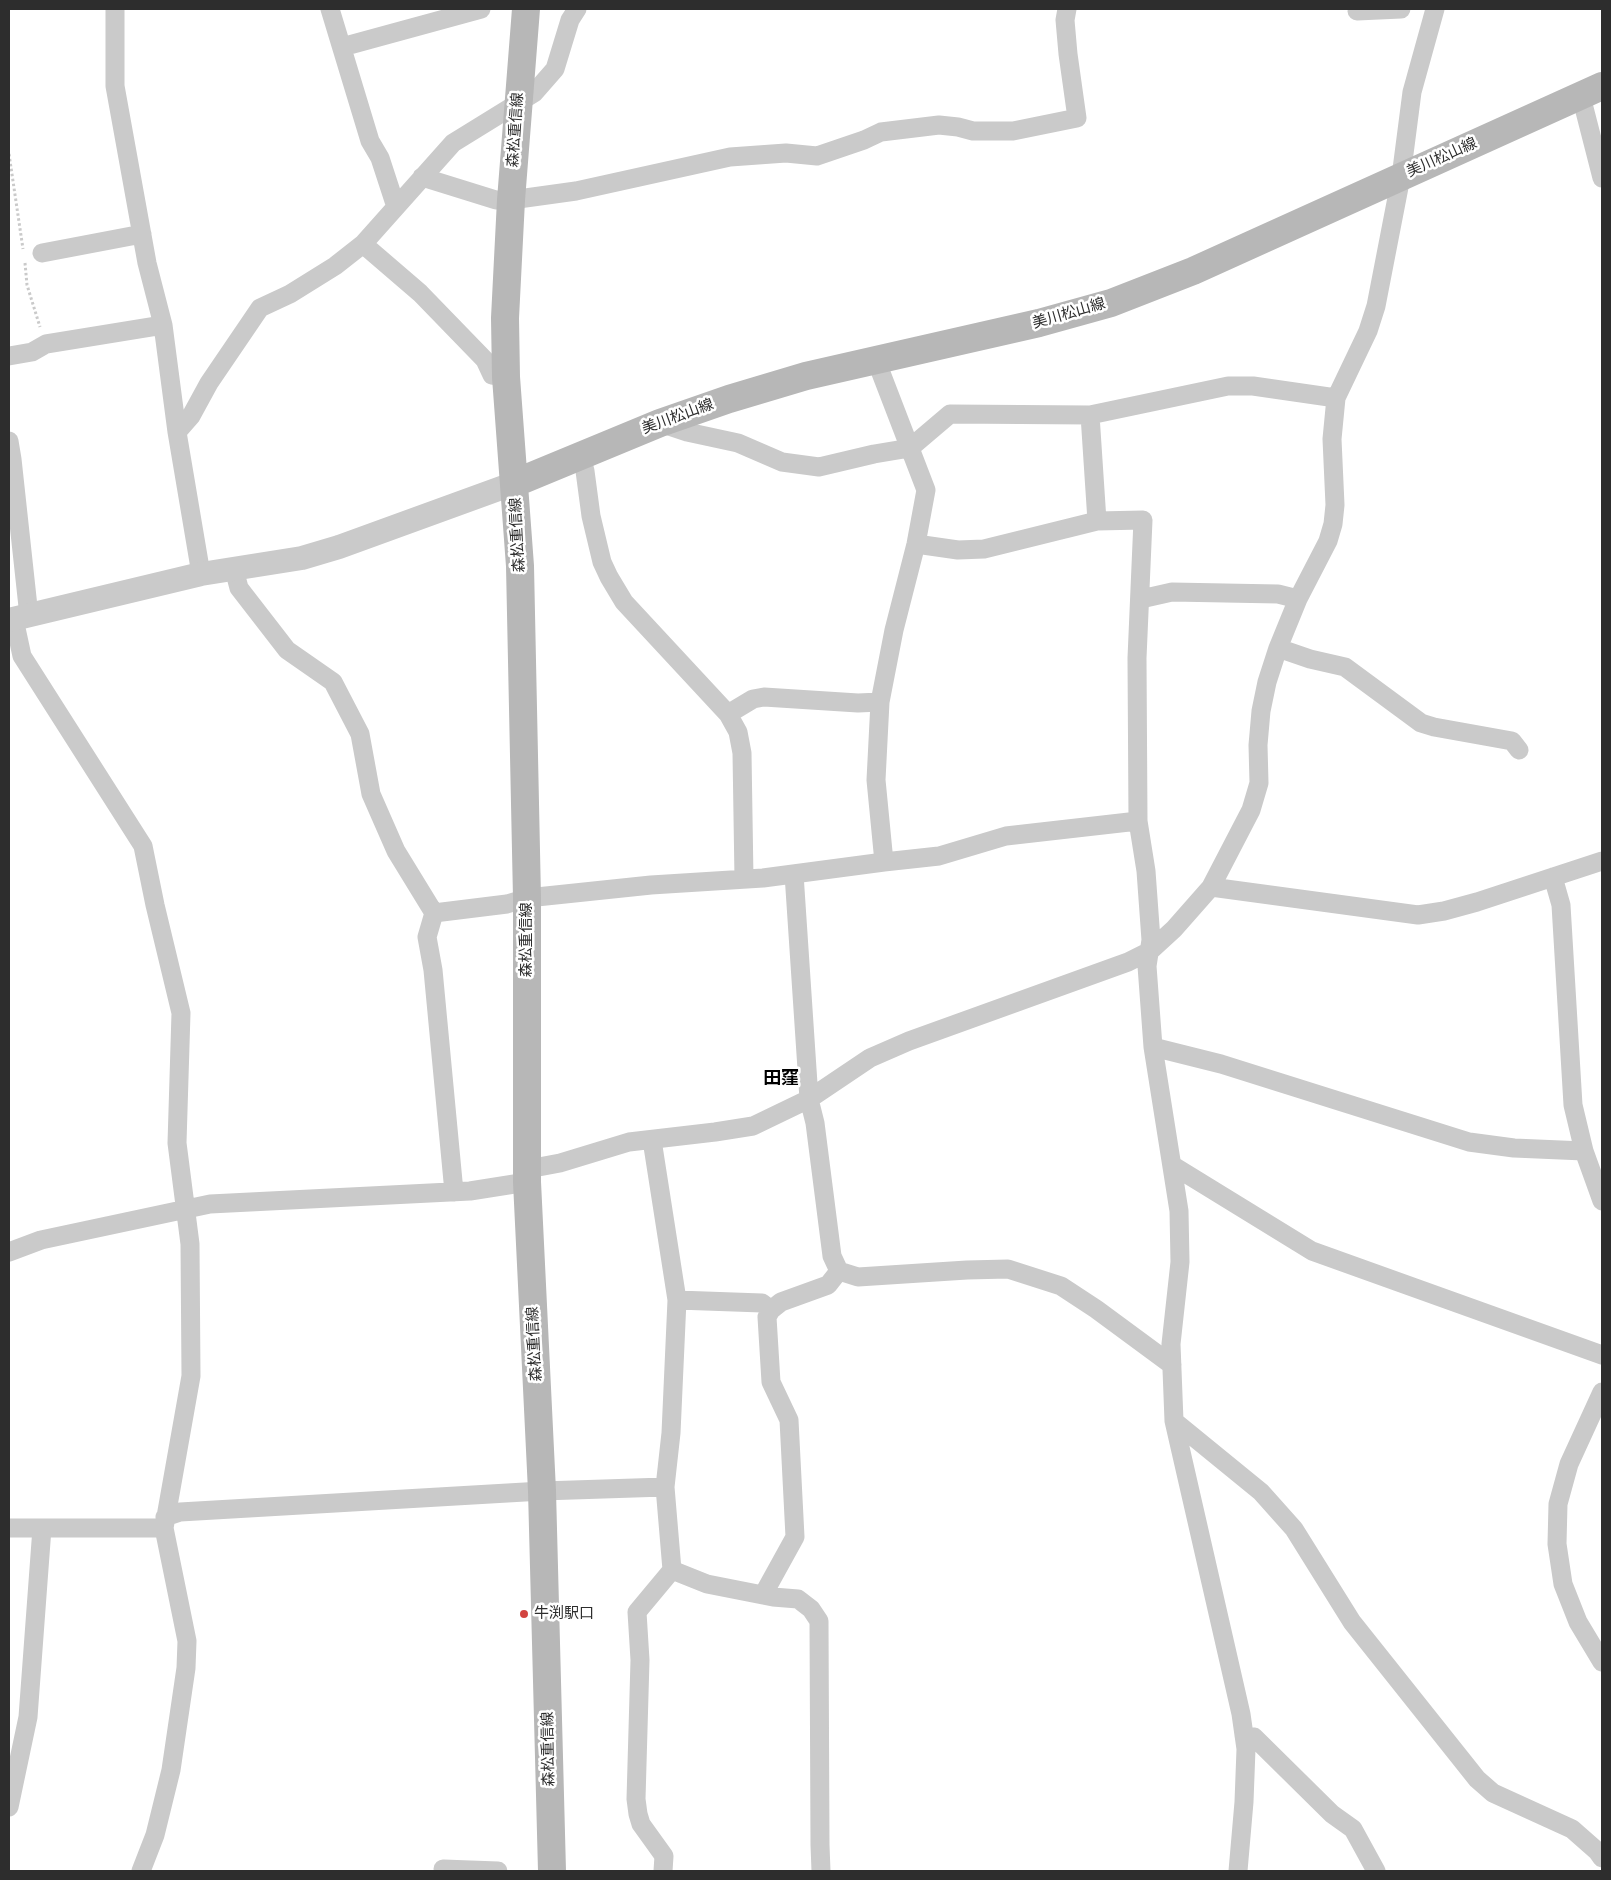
<!DOCTYPE html>
<html>
<head>
<meta charset="utf-8">
<style>
	body { margin:0 }
	#map { position:relative; width:1611px; height:1880px; overflow:hidden; background:#fff; font-family:"DM Sans",sans-serif }
	canvas { display:block }
	.frame { position:absolute; inset:0; border:10px solid #2d2d2d; pointer-events:none }
</style>
</head>
<body>
<div id="map">
<canvas width="1611" height="1880"></canvas>
<div class="frame"></div>
</div>
<script>
const context = document.querySelector('canvas').getContext('2d');
context.lineJoin = 'round';
const shape = rows => new Path2D(rows.map(r => 'M' + r).join(''));
function strokePath(path, color, width, dash) { context.strokeStyle = color; context.lineWidth = width; context.lineCap = dash ? 'butt' : 'round'; context.setLineDash(dash || []); context.stroke(path); }
function drawText(font, color, halo, rows, align = 'center') {
  context.font = font + ' "DM Sans","Noto Sans JP",sans-serif'; context.lineWidth = 5; context.setLineDash([]); context.textBaseline = 'middle'; context.strokeStyle = halo; context.fillStyle = color; for (const [text, x, y, turn = 0] of rows) {
    context.save(); context.translate(x, y); context.rotate((+turn || 0) * Math.PI / 180); context.textAlign = isNaN(turn) ? turn : align; if (halo) context.strokeText(text, 0, 0); context.fillText(text, 0, 0); context.restore();
  }
}
strokePath(shape([
	[9,154,23,249],
	[25,263,27,285,40,327]
]), '#cacaca', 3, [2.5, 2.5]);
strokePath(shape([
	[115,9,115,86,147,263,163,325,177,432,201,574],
	[330,9,370,141,380,158,396,207],
	[1357,11,1401,9],
	[342,47,481,9],
	[1581,96,1602,178],
	[422,177,496,200,511,200,576,191,730,157,786,153,817,156,864,140,881,132,939,125,958,127,973,131,1013,131,1077,118,1068,54,1065,20,1067,9],
	[363,244,420,293,485,360,492,375,506,377],
	[42,253,142,234],
	[9,356,32,352,46,344,163,325],
	[1090,415,1097,521],
	[660,423,687,432,738,443,782,462,819,467,874,454,910,448,950,414,1090,415,1228,386,1253,386,1336,398],
	[177,432,191,416,209,383,260,308,290,294,335,266,363,244,453,143,534,93,555,69,570,20,577,9],
	[9,441,12,459,29,616],
	[581,455,585,471,591,516,602,562,609,577,624,602,728,714,738,732,742,753,744,879],
	[916,544,958,550,984,549,1097,521,1143,520,1137,658,1138,821,1146,871,1151,940,1147,966,1153,1047,1179,1211,1180,1262,1171,1344,1174,1421,1241,1714,1246,1749,1244,1802,1238,1871],
	[234,569,239,588,287,650,333,682,360,734,371,794,396,851,434,913,507,904,527,898,651,885,763,878,884,862,876,780,880,702,894,630,916,544,926,490,876,360],
	[1141,599,1172,592,1278,594,1298,599],
	[14,619,22,656,143,846,155,905,181,1013,177,1143,190,1244,191,1376,164,1528,187,1641,186,1668,171,1770,155,1835,141,1871],
	[1278,648,1310,659,1345,667,1421,723,1434,727,1512,741,1519,750],
	[728,714,753,699,764,697,858,703,880,702],
	[884,862,939,856,1006,836,1138,821],
	[794,874,809,1099,815,1123,832,1256,839,1271,858,1277,967,1270,1008,1269,1061,1286,1096,1309,1172,1365],
	[1553,877,1561,905,1573,1105,1584,1151,1602,1201],
	[1211,887,1418,915,1444,911,1477,902,1602,861],
	[434,913,427,937,433,970,454,1192],
	[1153,1047,1221,1064,1469,1142,1514,1148,1584,1151],
	[652,1140,677,1300,671,1433,665,1487,672,1570,637,1612,640,1660,636,1799,638,1814,641,1824,664,1856,663,1871],
	[1172,1165,1312,1251,1602,1355],
	[528,1169,560,1163,629,1142,715,1132,753,1126,809,1099,870,1058,909,1041,1128,962,1150,951,1174,929,1211,887,1251,810,1259,783,1258,745,1261,711,1267,682,1278,648,1298,599,1328,541,1333,524,1335,505,1332,439,1336,398,1368,331,1376,306,1401,177,1412,92,1435,9],
	[9,1252,41,1240,210,1204,470,1191,527,1182],
	[677,1300,762,1303,771,1310],
	[1602,1392,1569,1464,1558,1504,1557,1544,1563,1584,1578,1622,1602,1662],
	[1174,1421,1261,1492,1294,1529,1352,1622,1477,1779,1493,1793,1572,1829,1597,1851,1602,1858],
	[165,1517,180,1512,542,1491,665,1487],
	[9,1528,164,1528],
	[672,1570,707,1584,773,1597,798,1599,811,1609,819,1621,820,1845,821,1871],
	[763,1595,795,1537,789,1420,771,1382,767,1317,771,1310,781,1302,828,1285,839,1271],
	[1244,1736,1254,1737,1332,1814,1353,1829,1376,1871],
	[9,1807,28,1717,42,1528],
	[443,1869,498,1871]
]), '#cacaca', 19);
strokePath(shape([
	[9,620,201,574,302,558,339,547,515,483]
]), '#cacaca', 24);
strokePath(shape([
	[526,9,511,200,505,318,506,377,520,566,527,898,527,1182,542,1491,552,1871],
	[515,483,660,423,729,399,806,376,1039,323,1111,303,1193,271,1602,86]
]), '#b7b7b7', 28);
for (const [x, y, r, color] of [
	[524,1614,5,"#d24440"]
]) { const dot = new Path2D(); dot.arc(x, y, r, 0, 2 * Math.PI); context.fillStyle = color; context.fill(dot); strokePath(dot, '#fff', 2); }
drawText('15px', '#2d2d2d', '#fff', [
	["森松重信線",516,130,-86],
	["美川松山線",1442,158,-24],
	["美川松山線",1069,314,-16],
	["美川松山線",678,417,-20],
	["森松重信線",518,535,-93],
	["森松重信線",527,940,-90],
	["森松重信線",535,1344,-93],
	["森松重信線",549,1749,-91]
]);
drawText('15px', '#2d2d2d', '#fff', [
	["牛渕駅口",534,1614]
], 'left');
drawText('bold 18px', '#000', '#fff', [
	["田窪",781,1079]
]);
</script>
</body>
</html>
